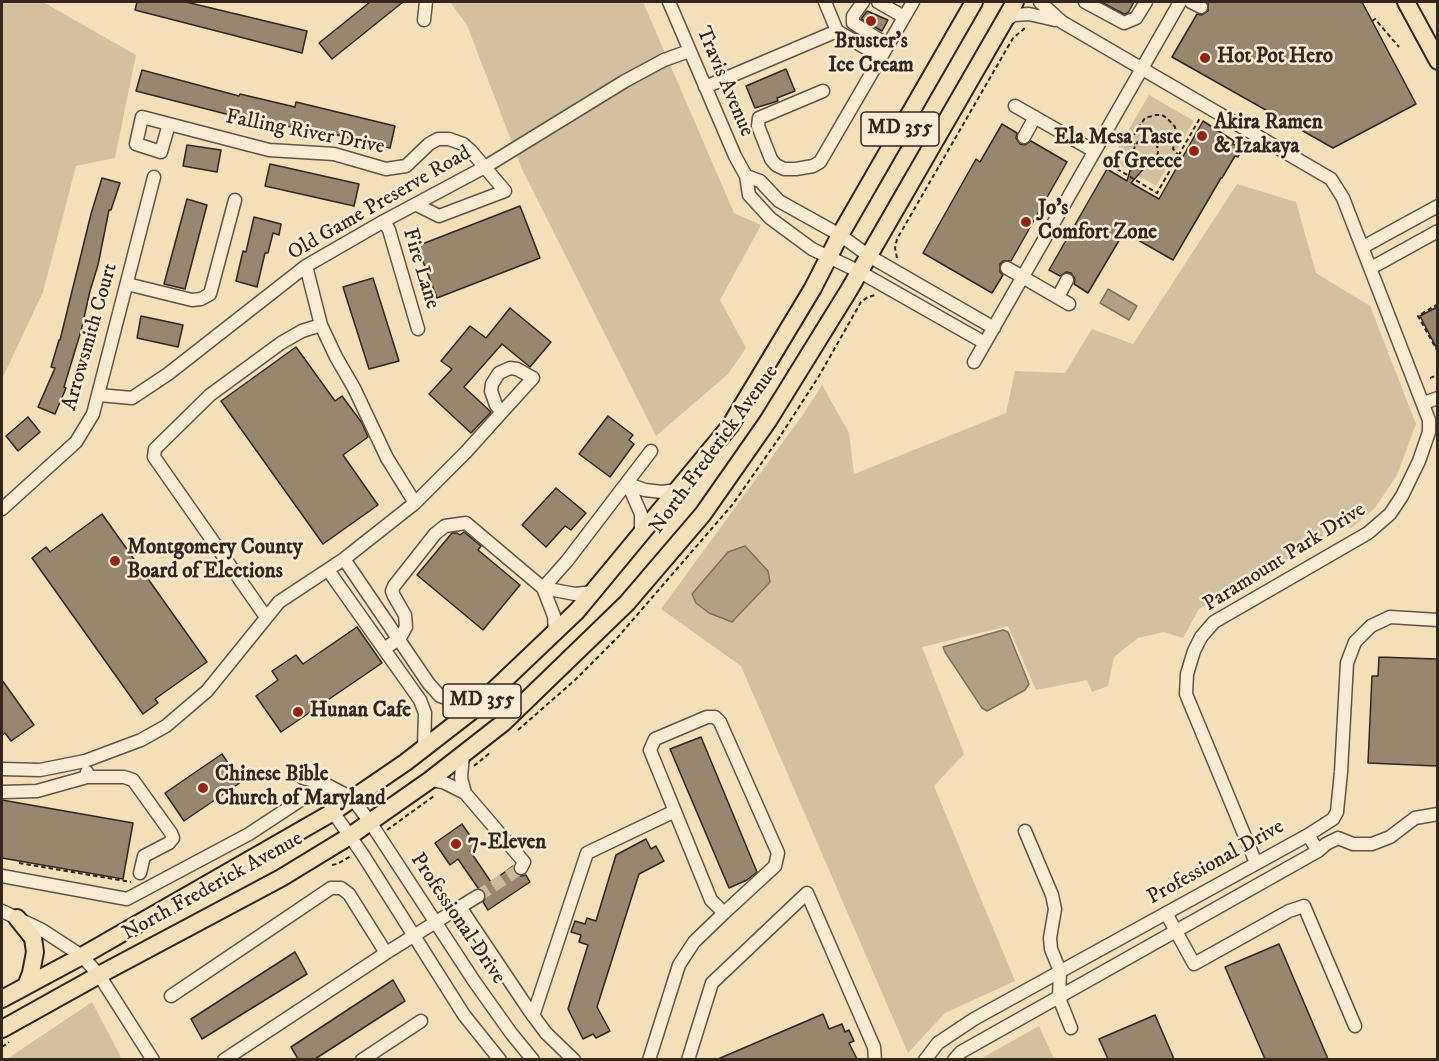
<!DOCTYPE html>
<html>
<head>
<meta charset="utf-8">
<style>
	body { margin:0 }
	#map { position:relative; width:1439px; height:1061px; overflow:hidden; background:#f3e0b9; font-family:"IM FELL DW Pica",serif }
	canvas { display:block }
	.frame { position:absolute; inset:0; border:3px solid #32261d; pointer-events:none }
</style>
</head>
<body>
<div id="map">
<canvas width="1439" height="1061"></canvas>
<div class="frame"></div>
</div>
<script>
const context = document.querySelector('canvas').getContext('2d');
context.lineJoin = 'round';
function fillPath(path, color) { context.fillStyle = color; context.fill(path, 'evenodd'); }
const shape = rows => new Path2D(rows.map(r => 'M' + r).join(''));
function strokePath(path, color, width, dash) { context.strokeStyle = color; context.lineWidth = width; context.lineCap = dash ? 'butt' : 'round'; context.setLineDash(dash || []); context.stroke(path); }
function drawText(font, color, halo, rows, align = 'center') {
  context.font = font + ' "IM FELL DW Pica",serif'; context.lineWidth = 5; context.setLineDash([]); context.textBaseline = 'middle'; context.strokeStyle = halo; context.fillStyle = color; for (const [text, x, y, turn = 0] of rows) {
    context.save(); context.translate(x, y); context.rotate((+turn || 0) * Math.PI / 180); context.textAlign = isNaN(turn) ? turn : align; if (halo) context.strokeText(text, 0, 0); context.fillText(text, 0, 0); context.restore();
  }
}
fillPath(shape([
	[2,2,43,2,136,55,115,158,76,166,43,292,2,379],
	[450,2,643,2,734,213,761,225,720,300,746,348,728,374,656,436,522,169,467,25],
	[1149,95,1194,121,1156,186,1111,160],
	[1237,184,1296,202,1316,273,1370,306,1416,424,1397,475,1375,508,1351,528,1338,519,1330,519,1322,528,1324,539,1199,609,1183,638,1164,632,1138,638,1114,657,1108,686,1092,692,1087,680,1036,690,1008,626,922,647,964,754,934,786,1015,981,945,1013,908,1053,741,666,661,609,802,416,822,385,849,433,854,474,1006,413,1015,371,1065,373,1092,329,1133,344],
	[92,1002,122,1059,7,1059],
	[1039,1026,1054,1059,981,1059,982,1058]
]), '#d2c09e');
const water = shape([
	[1108,289,1137,306,1129,320,1100,303,1108,289],
	[745,546,768,571,770,582,732,622,709,613,696,603,692,594,728,552,745,546],
	[1003,630,1008,632,1029,684,1025,690,987,711,982,708,945,652,943,647,1003,630]
]);
fillPath(water, '#b1a184');
strokePath(water, '#7e705b', 1.5);
const building = shape([
	[137,2,186,2,307,31,302,53,135,10,137,2],
	[370,2,403,2,332,59,319,43,370,2],
	[1101,2,1134,2,1128,13,1124,14,1101,2],
	[1208,2,1362,2,1416,104,1333,148,1172,57,1197,14,1202,15,1208,11,1208,2],
	[867,11,888,20,882,31,861,19,867,11],
	[786,69,795,91,777,98,778,101,755,108,746,86,786,69],
	[142,70,239,96,240,94,295,107,296,102,395,126,390,148,292,124,291,127,270,122,269,125,136,91,142,70],
	[1203,121,1234,141,1233,144,1242,149,1238,157,1235,156,1222,178,1221,178,1173,260,1124,232,1088,293,1074,284,1075,279,1071,273,1066,272,1060,276,1049,270,1107,169,1127,181,1134,157,1147,165,1131,183,1159,199,1203,121],
	[1002,124,1017,133,1016,138,1020,144,1025,145,1031,141,1067,162,1011,261,1003,261,1000,264,1000,272,1003,275,992,293,923,253,976,159,980,162,1002,124],
	[187,145,221,150,217,172,183,166,187,145],
	[270,164,359,184,354,206,265,186,270,164],
	[102,178,120,183,111,210,109,210,98,265,90,291,81,331,64,387,66,388,55,414,38,407,55,368,51,367,59,340,60,340,91,214,102,178],
	[187,199,207,205,185,289,164,284,187,199],
	[520,206,540,258,437,298,417,246,520,206],
	[254,217,281,224,279,235,273,233,268,253,265,253,257,287,236,281,243,251,246,252,254,217],
	[373,278,399,361,369,369,343,287,373,278],
	[1437,307,1437,349,1420,316,1437,307],
	[510,308,551,342,530,367,502,344,464,387,491,412,471,433,429,394,452,369,441,361,470,326,486,338,510,308],
	[141,316,183,325,178,347,137,338,141,316],
	[296,347,335,401,342,396,362,423,368,437,343,455,378,505,323,544,221,401,296,347],
	[608,416,633,435,629,440,634,444,610,477,579,454,608,416],
	[28,417,40,432,18,451,6,436,28,417],
	[556,488,586,513,571,530,565,526,546,547,522,525,556,488],
	[102,514,207,662,155,699,158,703,143,714,32,558,46,547,50,552,102,514],
	[464,532,481,546,478,550,520,585,483,630,417,575,452,533,457,533,460,535,464,532],
	[357,627,382,663,281,732,256,696,278,680,272,671,296,655,303,664,357,627],
	[1379,657,1437,659,1437,766,1368,763,1372,676,1378,676,1379,657],
	[2,680,34,725,11,741,5,733,2,735,2,680],
	[701,737,757,872,747,880,729,888,670,749,701,737],
	[222,754,241,782,184,821,165,793,222,754],
	[2,800,133,823,123,879,2,858,2,800],
	[462,824,477,846,470,851,491,882,513,866,514,873,521,876,526,875,530,882,488,910,483,902,486,896,485,891,478,888,458,859,450,865,435,843,462,824],
	[646,839,651,849,656,846,664,861,639,874,597,1007,610,1031,596,1038,593,1034,583,1039,568,1009,588,945,579,942,581,935,571,932,575,921,585,924,587,918,596,921,616,855,646,839],
	[1279,944,1328,1059,1265,1059,1225,967,1279,944],
	[295,952,307,974,202,1039,191,1019,295,952],
	[393,980,405,1001,315,1059,298,1059,291,1047,393,980],
	[823,1014,829,1029,842,1024,845,1032,849,1030,854,1041,849,1043,857,1059,718,1059,823,1014],
	[1155,1015,1174,1059,1108,1059,1099,1039,1155,1015]
]);
fillPath(building, '#96876e');
strokePath(building, '#32261d', 1.5);
strokePath(shape([
	[478,896,521,868]
]), '#ccbb9a', 12, [12, 6]);
const minor = shape([
	[669,2,735,156,746,176,749,195,770,218,812,249,860,272,985,343],
	[825,2,837,31,881,57],
	[863,2,853,16,853,23,888,45],
	[878,2,904,17],
	[1040,2,1062,22,1331,179,1343,198,1429,420,1429,432,1419,461,1402,496,1390,514,1368,533,1214,622,1201,637,1194,651,1187,674,1186,694,1256,863],
	[1085,2,1124,23,1136,18,1146,2],
	[1191,2,1201,7],
	[424,20,426,2],
	[1003,22,1014,15,1029,14,1055,20],
	[705,87,837,31],
	[823,91,759,118,758,126,771,159,776,165,784,169,796,169,813,166,820,162,913,2],
	[1015,106,1094,151],
	[169,124,161,152,136,144,142,117,269,150,334,154,386,169,406,166,429,144,438,139,449,139,463,144,471,151,505,191,439,216,417,205],
	[1024,137,1035,117],
	[746,176,760,181,779,201,840,235,869,256,994,328],
	[384,221,389,230,418,329],
	[1363,247,1438,206],
	[306,266,321,325,336,357,354,388,387,458,415,503],
	[1007,268,1069,304],
	[1371,268,1438,231],
	[127,284,192,300,201,299,210,294,235,200],
	[1058,297,1067,280],
	[974,362,1180,2],
	[99,395,132,398,168,374,306,266,384,221,485,167,625,81,664,60,689,51],
	[1424,403,1438,398],
	[628,484,641,514,641,533],
	[628,484,645,490,662,492,677,490],
	[2,509,76,442,93,414,154,177],
	[344,559,429,684,440,696,459,702,480,703],
	[328,570,420,700,425,713,424,748],
	[543,588,575,594,593,592],
	[543,588,554,616,555,632],
	[266,617,154,457,155,449,210,395,281,343,302,331,321,325],
	[384,649,400,638,406,627,405,615,394,596,392,591,394,586,435,534,445,526,466,523,543,588,567,561,651,451],
	[463,754,461,778,465,793],
	[2,769,40,770,85,761,141,740,166,726,207,691,279,602,344,559,415,503,466,452,502,412,533,378,517,369,510,368,499,373,492,384,491,391,496,405,502,412],
	[87,777,124,777,133,780,171,833,173,838,169,843,144,856,140,873],
	[303,778,325,784,352,798,370,822,474,981,511,1033,533,1060],
	[430,780,443,782,465,793,524,862,521,868],
	[3,792,37,791,87,777,87,772],
	[1025,831,1052,895,1055,909,1050,938,1051,949,1060,971,1059,998,1071,1028],
	[1318,851,1326,844,1338,838,1353,844,1372,844,1390,837,1415,818,1438,814],
	[2,876,127,899,249,834,325,784,333,812,363,855,464,1015,500,1060],
	[460,907,478,896],
	[2,911,42,930,82,956,99,975,153,1060],
	[1166,913,1194,964,1289,911,1304,906,1355,1026],
	[171,996,331,888,341,888,349,894,386,953],
	[533,1016,587,853,675,811],
	[224,1060,386,953,460,907,529,1010,546,1033,574,1060],
	[362,1060,421,1021],
	[649,1060,679,965,694,942,724,913,711,900,650,750,655,739,707,717,715,717,720,722,778,853,775,866,724,913],
	[688,1060,712,983,807,893,874,1047,875,1060],
	[925,1060,938,1043,974,1019,1308,835,1333,819,1337,812,1341,772,1347,663,1355,642,1371,626,1390,617,1438,620],
	[954,1060,961,1052,1318,851,1308,835]
]);
const major = shape([
	[1406,2,1438,61],
	[17,918,33,938,35,952,31,973,26,986],
	[2,999,82,956,333,812,406,762,473,710,577,611,730,426,813,288,840,235,974,2],
	[2,1029,99,975,281,878,350,836,430,780,503,723,627,603,703,514,768,421,849,290,1015,2]
]);
strokePath(minor, '#625444', 15);
strokePath(major, '#32261d', 20);
strokePath(shape([
	[1372,21,1375,19,1399,47],
	[1119,135,1135,144],
	'1134 151a12 12 0 1 1 24 0a12 12 0 1 1-24 0Z',
	[1130,141,1145,118,1156,115,1162,115,1167,118,1175,127,1176,135,1173,149,1179,156],
	[1157,157,1173,166],
	[1104,161,1157,193,1200,118],
	[897,258,895,248,897,239,1013,38,1024,29,1022,25],
	[1438,304,1418,316,1438,352],
	[1430,378,1438,375],
	[518,730,575,680,618,637,733,504,779,438,819,376,861,302,868,297,875,295],
	[474,766,491,752],
	[387,830,434,796],
	[19,863,131,882],
	[332,865,337,864,351,856],
	[2,1047,9,1042]
]), '#32261d', 2, [4.5, 3]);
strokePath(minor, '#f7ebd2', 12);
strokePath(major, '#f3e0b9', 16);
for (const [x, y, r, color] of [
	[871,21,6,"#8f2418"],
	[1205,58,6,"#8f2418"],
	[1202,136,6,"#8f2418"],
	[1194,151,6,"#8f2418"],
	[1026,222,6,"#8f2418"],
	[115,561,6,"#8f2418"],
	[298,712,6,"#8f2418"],
	[203,788,6,"#8f2418"],
	[456,844,6,"#8f2418"]
]) { const dot = new Path2D(); dot.arc(x, y, r, 0, 2 * Math.PI); context.fillStyle = color; context.fill(dot); strokePath(dot, '#f7ebd2', 2); }
for (const [x, y, w] of [
	[900,129,78],
	[482,701,78]
]) { const box = new Path2D(); box.roundRect(x - w / 2, y - 17, w, 34, 4.5); context.fillStyle = '#f7ebd2'; context.fill(box); strokePath(box, '#32261d', 1.5); }
drawText('bold 20px', '#32261d', null, [
	["MD 355",900,129],
	["MD 355",482,701]
]);
drawText('bold 21px', '#32261d', '#f7ebd2', [
	["Bruster's",871,43,"center"],
	["Ice Cream",871,67,"center"],
	["Hot Pot Hero",1217,58],
	["Akira Ramen",1214,124],
	["& Izakaya",1214,148],
	["Ela Mesa Taste",1182,139,"right"],
	["of Greece",1182,163,"right"],
	["Jo's",1038,210],
	["Comfort Zone",1038,234],
	["Montgomery County",127,549],
	["Board of Elections",127,573],
	["Hunan Cafe",310,712],
	["Chinese Bible",215,776],
	["Church of Maryland",215,800],
	["7-Eleven",468,844]
], 'left');
drawText('21px', '#32261d', '#f7ebd2', [
	["Travis Avenue",724,82,67],
	["Falling River Drive",305,133,11],
	["Old Game Preserve Road",380,204,-30],
	["Fire Lane",420,269,73],
	["Arrowsmith Court",91,337,-74],
	["North Frederick Avenue",715,450,-54],
	["Paramount Park Drive",1285,558,-32],
	["Professional Drive",1216,863,-29],
	["North Frederick Avenue",213,887,-29],
	["Professional Drive",457,919,56]
]);
</script>
</body>
</html>
